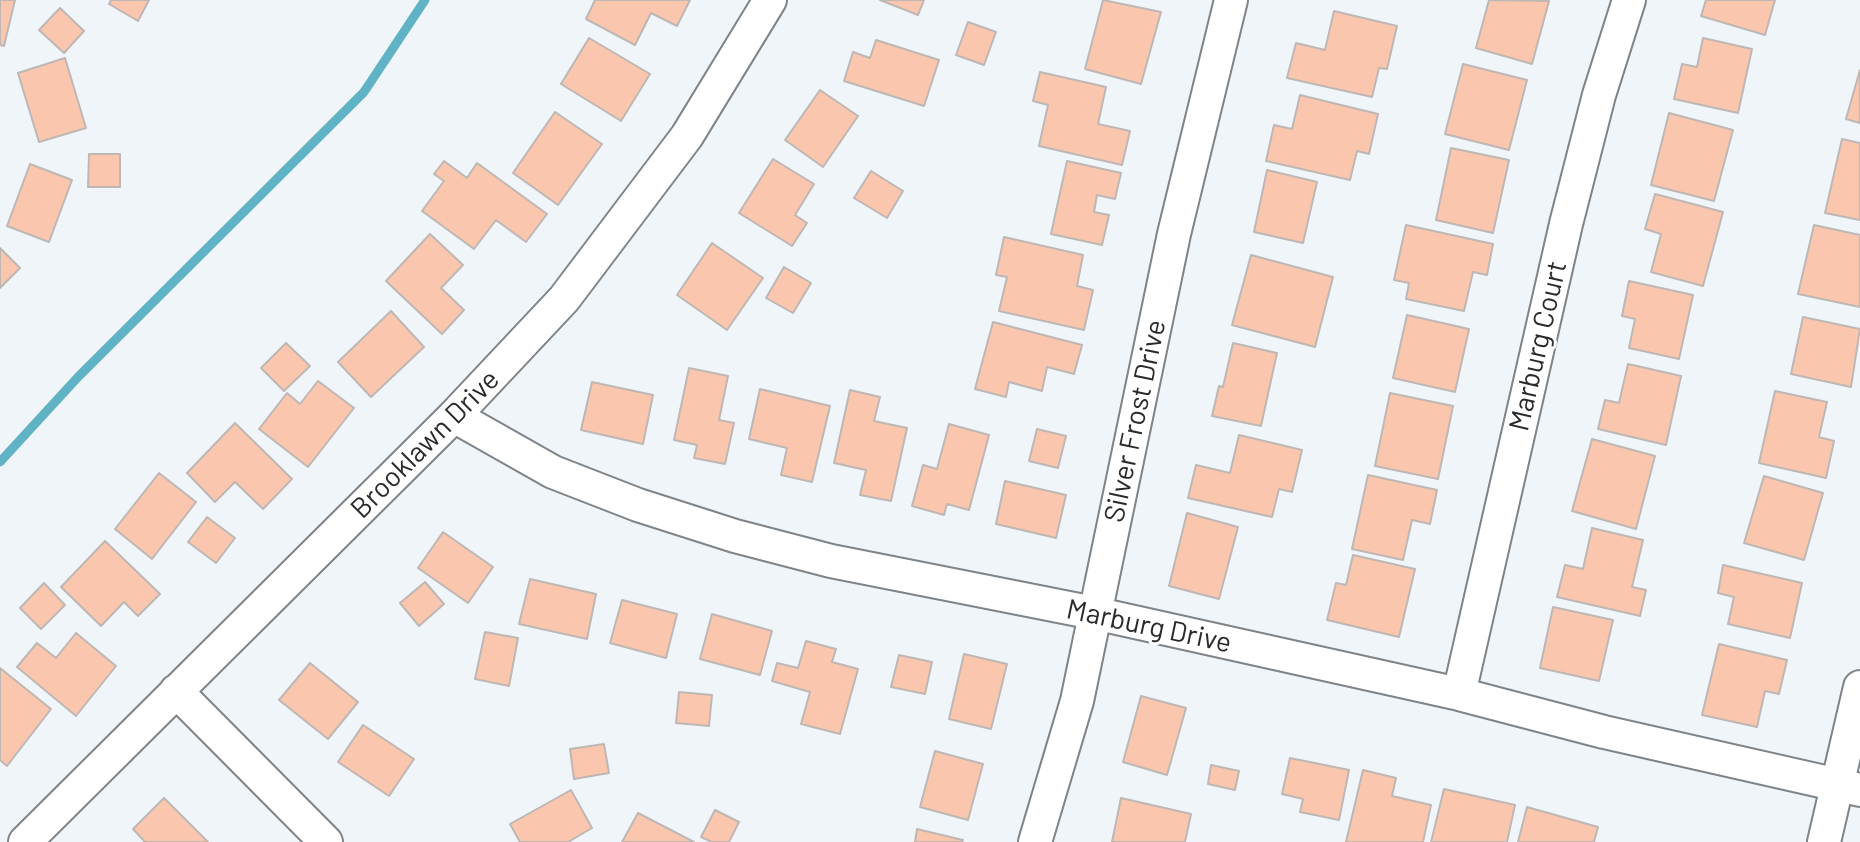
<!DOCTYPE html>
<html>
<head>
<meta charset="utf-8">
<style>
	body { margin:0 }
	canvas { display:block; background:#f0f5fa }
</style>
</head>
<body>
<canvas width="1860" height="842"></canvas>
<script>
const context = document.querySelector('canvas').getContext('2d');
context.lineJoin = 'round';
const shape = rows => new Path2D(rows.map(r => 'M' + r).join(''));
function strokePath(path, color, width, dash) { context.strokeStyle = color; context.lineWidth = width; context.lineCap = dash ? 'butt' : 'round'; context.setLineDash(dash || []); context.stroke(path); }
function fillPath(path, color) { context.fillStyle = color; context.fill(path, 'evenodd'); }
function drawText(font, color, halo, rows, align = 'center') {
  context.font = font + ' Barlow,sans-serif'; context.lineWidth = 6; context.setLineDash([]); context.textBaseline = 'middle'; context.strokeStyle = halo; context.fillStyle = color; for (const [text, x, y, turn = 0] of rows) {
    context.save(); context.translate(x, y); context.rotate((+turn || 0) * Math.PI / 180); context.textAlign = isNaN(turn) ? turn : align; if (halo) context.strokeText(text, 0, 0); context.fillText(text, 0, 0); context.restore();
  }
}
strokePath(shape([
	[0,462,78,377,364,92,425,0]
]), '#60b3c5', 9);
const building = shape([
	[0,0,15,0,4,46,0,45,0,0],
	[111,0,149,0,138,21,109,4,111,0],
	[595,0,690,0,677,26,651,13,635,45,586,19,595,0],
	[880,0,924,0,918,15,880,0],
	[1103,0,1161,12,1141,84,1085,69,1103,0],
	[1489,0,1549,1,1532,64,1476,48,1489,0],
	[1706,0,1775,0,1765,35,1701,16,1706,0],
	[60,8,84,31,64,53,39,30,60,8],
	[1334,11,1397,26,1387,69,1379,68,1372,97,1287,78,1296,43,1325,50,1334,11],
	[968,22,996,32,984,65,956,55,968,22],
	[589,38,650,74,621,121,561,84,589,38],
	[1703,38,1752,49,1738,113,1674,99,1682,64,1697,67,1703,38],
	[876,40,939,60,924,106,844,81,853,52,870,58,876,40],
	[65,58,86,128,39,142,18,73,65,58],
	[1463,64,1527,80,1509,150,1445,134,1463,64],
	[1860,70,1860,123,1846,119,1860,70],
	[1040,72,1106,87,1098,124,1130,131,1122,165,1039,146,1048,105,1033,101,1040,72],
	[820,90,858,116,823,167,785,140,820,90],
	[1300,95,1378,114,1369,154,1357,151,1350,180,1266,161,1274,125,1292,129,1300,95],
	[555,112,602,144,558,205,513,173,555,112],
	[1669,113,1733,130,1714,201,1651,185,1669,113],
	[1842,139,1860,143,1860,220,1825,213,1842,139],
	[1451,148,1509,160,1493,233,1436,220,1451,148],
	[89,154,120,154,120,187,88,187,89,154],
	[773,159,814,184,795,215,807,223,792,246,739,213,773,159],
	[444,161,467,178,477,163,547,214,526,242,496,220,474,249,422,211,444,181,434,174,444,161],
	[1067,161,1121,173,1115,199,1097,195,1094,212,1109,215,1102,245,1051,234,1067,161],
	[30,164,72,180,49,242,7,226,30,164],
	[1267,170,1317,182,1303,243,1254,232,1267,170],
	[871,171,903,191,887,218,854,198,871,171],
	[1655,194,1723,212,1703,286,1651,272,1661,234,1645,229,1655,194],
	[1406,225,1493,244,1487,275,1473,272,1464,311,1406,299,1409,283,1394,280,1406,225],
	[1814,225,1860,235,1860,307,1798,294,1814,225],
	[430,234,463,265,441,288,464,310,442,334,386,281,430,234],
	[1004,237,1083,255,1077,286,1093,290,1084,330,999,311,1007,277,996,275,1004,237],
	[712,243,763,278,727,330,677,295,712,243],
	[0,248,20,268,0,288,0,248],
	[1251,255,1333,277,1315,347,1232,325,1251,255],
	[784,267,811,283,793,313,766,298,784,267],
	[1629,281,1693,295,1679,359,1629,348,1635,319,1622,316,1629,281],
	[391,311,424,347,371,397,338,362,391,311],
	[1407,315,1469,329,1455,392,1393,378,1407,315],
	[1803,317,1860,329,1851,387,1791,374,1803,317],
	[993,322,1082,345,1074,374,1047,367,1042,391,1009,382,1006,397,975,389,993,322],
	[286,343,310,366,284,391,261,368,286,343],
	[1233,343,1277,353,1261,426,1212,416,1219,386,1223,387,1233,343],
	[1628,364,1681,376,1666,445,1598,429,1605,400,1619,403,1628,364],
	[689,368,728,376,719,420,734,423,725,464,694,458,697,445,674,440,689,368],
	[318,381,354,408,308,467,259,429,287,393,300,404,318,381],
	[592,382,653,395,643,444,581,430,592,382],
	[760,389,830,406,812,482,781,475,787,448,749,439,760,389],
	[850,390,880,397,874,421,907,428,891,501,860,495,866,470,834,463,850,390],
	[1775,391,1827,402,1819,437,1834,441,1826,478,1759,463,1775,391],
	[1390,393,1453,406,1438,479,1375,466,1390,393],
	[235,423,292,479,263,509,235,482,215,502,187,473,235,423],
	[949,424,989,435,969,510,947,504,944,515,912,506,923,465,937,469,949,424],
	[1037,429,1066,436,1058,468,1029,461,1037,429],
	[1239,435,1302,450,1292,492,1279,489,1272,517,1188,498,1196,465,1230,473,1239,435],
	[1592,439,1655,456,1636,529,1572,511,1592,439],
	[159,473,196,502,152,559,115,529,159,473],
	[1368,475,1437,490,1430,524,1412,520,1403,560,1352,549,1368,475],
	[1764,476,1823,493,1804,560,1744,543,1764,476],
	[1005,481,1066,495,1056,538,996,524,1005,481],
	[1187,513,1238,527,1219,599,1169,586,1187,513],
	[207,517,235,538,216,563,188,542,207,517],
	[1592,528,1643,540,1632,587,1646,590,1640,616,1557,597,1565,565,1583,569,1592,528],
	[443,532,493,567,468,603,418,568,443,532],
	[105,541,160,594,138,616,124,602,101,626,61,587,105,541],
	[1353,555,1415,569,1399,637,1327,620,1336,583,1346,585,1353,555],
	[1723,565,1802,583,1790,638,1728,624,1734,597,1718,593,1723,565],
	[530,579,596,594,587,639,519,624,530,579],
	[425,582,444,604,419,626,400,603,425,582],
	[44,583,65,605,41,629,20,608,44,583],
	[622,600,677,614,666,658,610,643,622,600],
	[1553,607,1613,620,1599,681,1540,668,1553,607],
	[712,614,772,631,760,675,700,659,712,614],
	[485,632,518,638,509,686,475,679,485,632],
	[76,633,116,666,76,716,17,667,37,643,56,658,76,633],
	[806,641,836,649,832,662,858,669,840,734,801,724,810,692,772,681,777,663,798,668,806,641],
	[1719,644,1787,660,1779,694,1765,691,1757,727,1702,715,1719,644],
	[964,654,1007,664,991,729,949,719,964,654],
	[899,655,932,662,925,694,891,687,899,655],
	[310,663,358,702,328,739,279,700,310,663],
	[0,668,51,709,7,766,0,760,0,668],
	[679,692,712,695,709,726,676,723,679,692],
	[1141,696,1186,708,1167,775,1123,762,1141,696],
	[363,725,414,759,389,796,338,762,363,725],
	[604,744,609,773,574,779,570,749,604,744],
	[935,751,983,764,968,820,920,807,935,751],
	[1290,758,1349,770,1339,820,1300,812,1303,799,1282,794,1290,758],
	[1211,765,1239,771,1235,790,1208,784,1211,765],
	[1363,770,1396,778,1392,796,1431,805,1423,842,1346,842,1363,770],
	[1444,789,1515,805,1507,842,1431,842,1444,789],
	[571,790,592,828,568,842,520,842,510,824,571,790],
	[164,798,208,842,145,842,133,829,164,798],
	[1121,798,1191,814,1185,842,1112,842,1121,798],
	[1527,807,1598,827,1594,842,1518,842,1527,807],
	[715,810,739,822,729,842,712,842,701,837,715,810],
	[638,813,694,842,622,842,638,813],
	[917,829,963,840,962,842,915,842,917,829]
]);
fillPath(building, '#fac6ae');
strokePath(building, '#beb7b4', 2);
const minor = shape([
	[454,416,553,472,638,505,735,536,831,561,1094,613,1459,694,1604,732,1860,790],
	[176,691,326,842],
	[1459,694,1566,224,1599,95,1629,0],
	[25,842,454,416,564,299,687,136,770,0],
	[1035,842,1077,701,1174,234,1231,0],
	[1824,842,1860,687]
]);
strokePath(minor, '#7f8489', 36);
strokePath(minor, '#fff', 32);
drawText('28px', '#282a2b', '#fff', [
	["Marburg Court",1538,346,-77],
	["Silver Frost Drive",1135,421,-78],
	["Brooklawn Drive",425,444,-45],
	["Marburg Drive",1149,626,12]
]);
</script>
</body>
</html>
